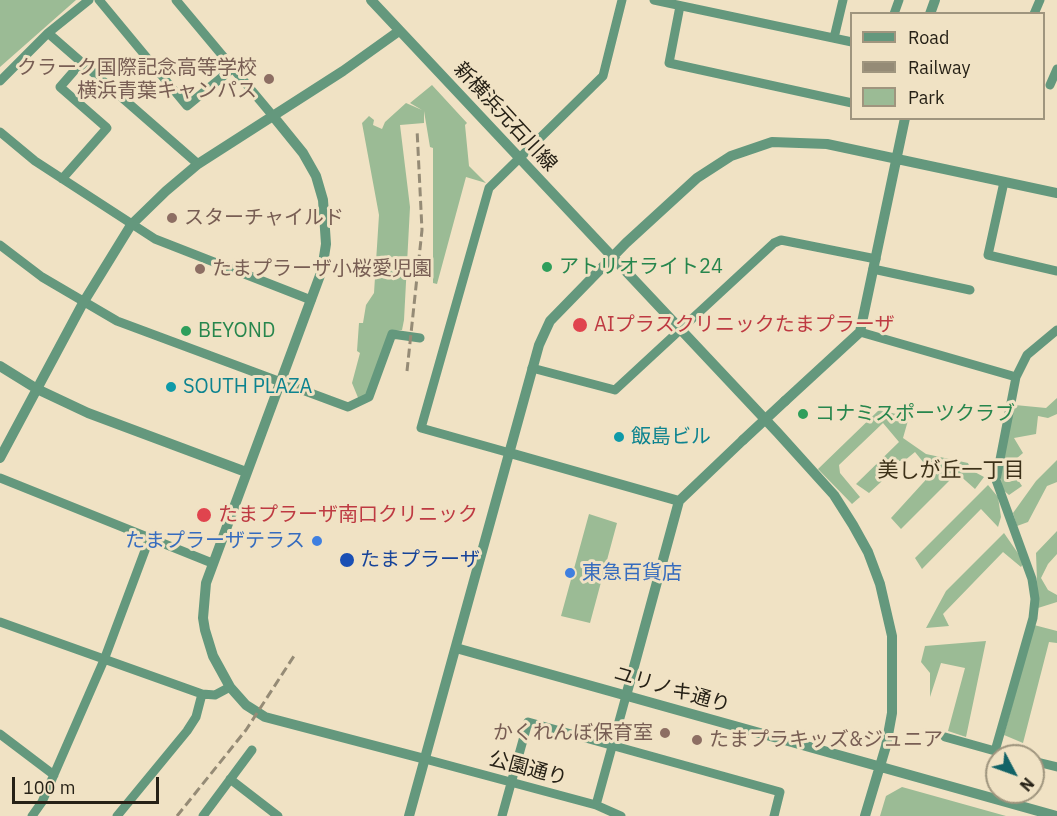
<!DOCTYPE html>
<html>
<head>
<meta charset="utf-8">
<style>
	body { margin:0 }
	#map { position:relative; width:1057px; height:816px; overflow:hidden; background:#f0e2c4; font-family:"IBM Plex Sans",sans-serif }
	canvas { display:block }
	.legend { position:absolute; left:850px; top:12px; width:195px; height:108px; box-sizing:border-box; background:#f0e2c4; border:2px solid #9f957e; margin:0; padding:8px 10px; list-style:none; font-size:18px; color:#262116 }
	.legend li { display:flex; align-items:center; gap:12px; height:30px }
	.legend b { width:30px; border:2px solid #9f957e }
	.north { position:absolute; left:985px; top:744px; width:60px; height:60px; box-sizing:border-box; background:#f0e2c4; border:2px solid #9f957e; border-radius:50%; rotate:131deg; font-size:16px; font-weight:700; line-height:24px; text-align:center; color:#262116 }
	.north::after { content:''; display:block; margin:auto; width:21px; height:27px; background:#126366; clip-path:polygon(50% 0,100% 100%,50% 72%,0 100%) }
	.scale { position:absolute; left:12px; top:777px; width:147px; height:27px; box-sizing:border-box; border:3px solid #262116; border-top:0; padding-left:8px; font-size:18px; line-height:21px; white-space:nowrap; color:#262116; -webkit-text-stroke:4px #f0e2c4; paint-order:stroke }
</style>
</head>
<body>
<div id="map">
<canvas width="1057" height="816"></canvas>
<ul class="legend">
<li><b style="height:8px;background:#64987d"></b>Road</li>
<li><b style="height:8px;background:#958b76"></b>Railway</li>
<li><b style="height:16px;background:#9bbb95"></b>Park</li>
</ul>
<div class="north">N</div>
<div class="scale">100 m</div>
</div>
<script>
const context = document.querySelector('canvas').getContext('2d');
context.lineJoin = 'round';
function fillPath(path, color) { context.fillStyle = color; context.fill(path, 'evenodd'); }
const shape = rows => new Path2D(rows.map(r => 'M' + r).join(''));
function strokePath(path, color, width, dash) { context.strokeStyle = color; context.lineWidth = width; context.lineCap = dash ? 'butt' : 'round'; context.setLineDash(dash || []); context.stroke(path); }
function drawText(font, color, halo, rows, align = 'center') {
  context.font = font + ' "IBM Plex Sans","Noto Sans JP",sans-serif'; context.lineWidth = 6; context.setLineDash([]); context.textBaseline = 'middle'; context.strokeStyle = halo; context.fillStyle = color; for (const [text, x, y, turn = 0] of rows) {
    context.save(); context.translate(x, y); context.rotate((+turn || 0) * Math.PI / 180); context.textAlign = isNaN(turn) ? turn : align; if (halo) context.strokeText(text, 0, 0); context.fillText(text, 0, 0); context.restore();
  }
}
fillPath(shape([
	[0,0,76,0,0,67],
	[432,85,467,123,465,125,469,166,486,183,466,177,437,284,433,283,433,148,430,147,424,111,424,123,400,125,410,207,404,320,402,330,391,331,367,396,359,400,352,383,360,353,357,351,359,323,363,323,366,305,374,293,379,215,362,123,369,116,374,120,373,125,382,129,385,122,406,103,422,110,410,103],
	[1057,398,1057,414,1048,418,1038,416,1036,434,1014,438,1023,453,1009,465,1007,482,1018,480,1022,486,1009,495,1002,489,1000,468,1015,405,1046,408],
	[879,410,909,417,903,438,926,454,968,463,971,470,984,477,975,489,957,473,901,529,891,518,932,473,915,452,904,461,892,461,881,482,869,493,856,484,899,442,883,423,839,465,840,473,860,497,852,504,818,469],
	[1057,460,1057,482,1047,486,1028,522,1017,526,1013,513,1036,481],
	[988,485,998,497,1001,517,998,527,981,509,922,569,915,558],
	[589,514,617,523,590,623,561,616],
	[1057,531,1057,554,1048,564,1041,578,1048,590,1057,595,1057,602,1038,608,1036,553],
	[1004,533,1024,562,1021,567,1003,552,943,614,949,626,926,628,946,591],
	[1034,625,1057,631,1057,643,1049,642,1023,743,1004,735],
	[986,641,966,737,948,731,965,668,941,663,930,697,930,673,921,662,925,646],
	[902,787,1006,816,880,816,886,796]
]), '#9bbb95');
strokePath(shape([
	[99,0,187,106,233,68],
	[176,0,273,116],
	[654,0,852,42],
	[680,6,669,63,852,103],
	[894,14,899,0],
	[1034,14,1040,0],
	[48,33,198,164],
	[834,38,843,0],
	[0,81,48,33,89,0],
	[1050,85,1057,69],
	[0,132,35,161,155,239,311,300],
	[62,179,107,128,60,87,81,63],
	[1004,182,988,255,1057,271],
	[0,245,42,277,117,321,348,407,369,397,392,334,420,338],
	[873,269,970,290],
	[860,332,1016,377,1027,355,1057,330],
	[532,368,615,390,774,243,781,240,876,259],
	[510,453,421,428,489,188,603,76,622,0],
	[0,478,212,563],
	[0,622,202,694,215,695,230,687],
	[0,734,54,775],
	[945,737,1013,756],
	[995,751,1033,618,1035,599,1032,579,996,480,1016,377],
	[425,759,596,805,621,816],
	[1033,761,1057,767],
	[230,779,278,816],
	[596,805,626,696],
	[32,816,42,802,104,660,150,537],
	[117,816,187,731,196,717,202,694],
	[203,816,252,750],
	[502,816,528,722,780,792,774,816]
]), '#64987d', 9);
strokePath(shape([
	[371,0,778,433,834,495,853,525,868,552,880,584,892,636,892,713,886,746,865,816],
	[930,14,935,0],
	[273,116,303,153,316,176,323,200,326,244,322,270,206,583,203,618,205,630,213,656,230,687,246,705,265,717,425,759],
	[0,366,37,389,88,413,246,472],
	[785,401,860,332,905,118],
	[510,453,679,501],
	[0,458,83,303,131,225,166,191,198,164,343,71,399,31],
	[456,648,1056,816],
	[626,696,679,501,743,440],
	[409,816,539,345,550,321,626,243,697,178,731,156,772,142,827,144,1057,193]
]), '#64987d', 10);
strokePath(shape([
	[407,371,422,230,417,129],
	[177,816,246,730,294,656]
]), '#958b76', 3, [9, 4.5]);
strokePath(shape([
	[743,440,785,401]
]), '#64987d', 10);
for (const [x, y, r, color] of [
	[269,79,6,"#8d6e63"],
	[172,218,6,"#8d6e63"],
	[547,267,6,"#2e9e5b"],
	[200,269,6,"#8d6e63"],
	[580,325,8,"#e0444e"],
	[186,331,6,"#2e9e5b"],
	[171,387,6,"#0f9aa8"],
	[803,414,6,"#2e9e5b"],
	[619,437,6,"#0f9aa8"],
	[204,515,8,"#e0444e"],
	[317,541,6,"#3f7fe0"],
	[347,560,8,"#1a4fb4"],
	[570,573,6,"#3f7fe0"],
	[665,733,6,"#8d6e63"],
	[697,740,6,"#8d6e63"]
]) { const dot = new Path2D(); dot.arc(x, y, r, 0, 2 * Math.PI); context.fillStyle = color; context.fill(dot); strokePath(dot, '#f0e2c4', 2); }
drawText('20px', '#785e54', '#f0e2c4', [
	["クラーク国際記念高等学校",257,68,"right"],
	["横浜青葉キャンパス",257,91,"right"],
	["スターチャイルド",184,218],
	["たまプラーザ小桜愛児園",212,269],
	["かくれんぼ保育室",653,733,"right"],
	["たまプラキッズ&ジュニア",709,740]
], 'left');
drawText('20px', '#262116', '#f0e2c4', [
	["新横浜元石川線",505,117,47],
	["ユリノキ通り",672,690,16],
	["公園通り",528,769,15]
]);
drawText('20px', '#27864d', '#f0e2c4', [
	["アトリオライト24",559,267],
	["BEYOND",198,331],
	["コナミスポーツクラブ",815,414]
], 'left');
drawText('20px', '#be3a42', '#f0e2c4', [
	["AIプラスクリニックたまプラーザ",594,325],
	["たまプラーザ南口クリニック",218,515]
], 'left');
drawText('20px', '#0d838f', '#f0e2c4', [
	["SOUTH PLAZA",183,387],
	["飯島ビル",631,437]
], 'left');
drawText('20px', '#366cbe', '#f0e2c4', [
	["たまプラーザテラス",305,541],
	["東急百貨店",582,573,"left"]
], 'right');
drawText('20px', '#164399', '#f0e2c4', [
	["たまプラーザ",360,560]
], 'left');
drawText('21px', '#3c3118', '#f0e2c4', [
	["美しが丘一丁目",951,471]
]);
</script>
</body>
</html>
